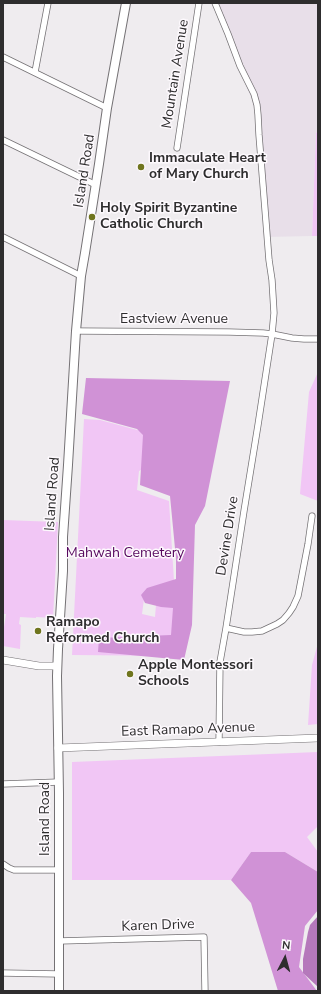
<!DOCTYPE html>
<html>
<head>
<meta charset="utf-8">
<style>
	body { margin:0 }
	#map { position:relative; width:321px; height:994px; overflow:hidden; background:#efecef; font-family:"Nunito Sans",sans-serif }
	canvas { display:block }
	.frame { position:absolute; inset:0; border:4px solid #2e2d2e; pointer-events:none }
	.north { position:absolute; left:265px; top:938px; width:40px; height:40px; -webkit-text-stroke:3px #fdf9fd; paint-order:stroke; rotate:6deg; font-size:11px; font-weight:700; line-height:16px; text-align:center; color:#2e2d2e }
	.north::after { content:''; display:block; margin:auto; width:14px; height:18px; background:#2e2d2e; clip-path:polygon(50% 0,100% 100%,50% 72%,0 100%) }
</style>
</head>
<body>
<div id="map">
<canvas width="321" height="994"></canvas>
<div class="frame"></div>
<div class="north">N</div>
</div>
<script>
const context = document.querySelector('canvas').getContext('2d');
context.lineJoin = 'round';
function fillPath(path, color) { context.fillStyle = color; context.fill(path, 'evenodd'); }
const shape = rows => new Path2D(rows.map(r => 'M' + r).join(''));
function strokePath(path, color, width, dash) { context.strokeStyle = color; context.lineWidth = width; context.lineCap = dash ? 'butt' : 'round'; context.setLineDash(dash || []); context.stroke(path); }
function drawText(font, color, halo, rows, align = 'center') {
  context.font = font + ' "Nunito Sans",sans-serif'; context.lineWidth = 3; context.setLineDash([]); context.textBaseline = 'middle'; context.strokeStyle = halo; context.fillStyle = color; for (const [text, x, y, turn = 0] of rows) {
    context.save(); context.translate(x, y); context.rotate((+turn || 0) * Math.PI / 180); context.textAlign = isNaN(turn) ? turn : align; if (halo) context.strokeText(text, 0, 0); context.fillText(text, 0, 0); context.restore();
  }
}
fillPath(shape([
	[213,3,318,3,318,131,316,133,312,236,266,237,255,107]
]), '#e8dfe9');
fillPath(shape([
	[318,131,318,236,312,236,316,133],
	[318,372,318,501,300,494,309,392],
	[84,419,100,420,141,431,158,461,139,471,137,490,169,501,174,581,144,599,142,614,155,617,156,605,189,607,183,656,72,655],
	[3,520,58,522,53,618,36,617,36,618,20,617,19,624,21,625,20,649,3,646,3,627,4,627,6,614,3,614],
	[318,643,318,724,308,725,312,665],
	[318,752,317,803,318,826,307,837,318,852,318,872,285,852,251,852,231,880,72,880,72,762]
]), '#f1c6f5');
fillPath(shape([
	[86,378,230,381,205,506,195,525,192,625,184,660,98,652,99,638,171,635,173,608,161,607,145,603,141,595,147,588,176,579,176,559,170,496,140,485,143,435,137,429,82,414],
	[251,852,285,852,318,872,318,910,305,926,299,967,317,991,278,991,251,903,231,880]
]), '#d092d6');
fillPath(shape([
	[318,916,318,987,303,973,303,959,308,932,310,925]
]), '#b579bb');
const minor = shape([
	[215,3,228,34,240,66,254,94,257,105,258,115,259,135,266,222,269,260,272,280,274,313,272,334,258,425,244,511,226,628,220,662,219,742],
	[3,57,107,108],
	[35,72,48,3],
	[3,140,96,185],
	[177,148,199,3],
	[3,237,81,276],
	[76,331,229,332,263,333,272,334,292,338,304,339,318,339],
	[226,628,244,632,252,632,262,631,277,624,283,620,289,613,293,607,298,596,308,544,312,516],
	[3,784,59,782],
	[3,864,9,868,14,870,59,870],
	[59,941,204,937,205,991],
	[3,973,59,974]
]);
const tertiary = shape([
	[3,660,39,666,57,666],
	[58,748,318,738]
]);
const secondary = shape([
	[59,991,59,793,57,676,58,649,63,571,63,537,68,465,76,331,81,276,85,253,99,164,107,108,126,3]
]);
strokePath(minor, '#747174', 7);
strokePath(tertiary, '#747174', 8);
strokePath(secondary, '#747174', 10);
strokePath(minor, '#fff', 5.5);
strokePath(tertiary, '#fff', 7);
strokePath(secondary, '#fff', 8);
for (const [x, y, r, color] of [
	[141,167,4,"#6f751e"],
	[92,217,4,"#6f751e"],
	[38,631,4,"#6f751e"],
	[130,674,4,"#6f751e"]
]) { const dot = new Path2D(); dot.arc(x, y, r, 0, 2 * Math.PI); context.fillStyle = color; context.fill(dot); strokePath(dot, '#fdf9fd', 1.5); }
drawText('14px', '#2e2d2e', '#fdf9fd', [
	["Mountain Avenue",176,74,-81],
	["Island Road",85,171,-81],
	["Eastview Avenue",174,320],
	["Island Road",53,494,-86],
	["Devine Drive",228,536,-81],
	["East Ramapo Avenue",188,730,-2],
	["Island Road",46,819,-90],
	["Karen Drive",158,926,-2]
]);
drawText('bold 14px', '#2e2d2e', '#fdf9fd', [
	["Immaculate Heart",149,159],
	["of Mary Church",149,175],
	["Holy Spirit Byzantine",100,209],
	["Catholic Church",100,225],
	["Ramapo",46,623],
	["Reformed Church",46,639],
	["Apple Montessori",138,666],
	["Schools",138,682]
], 'left');
drawText('14px', '#55065d', '#fdf9fd', [
	["Mahwah Cemetery",125,554]
]);
</script>
</body>
</html>
